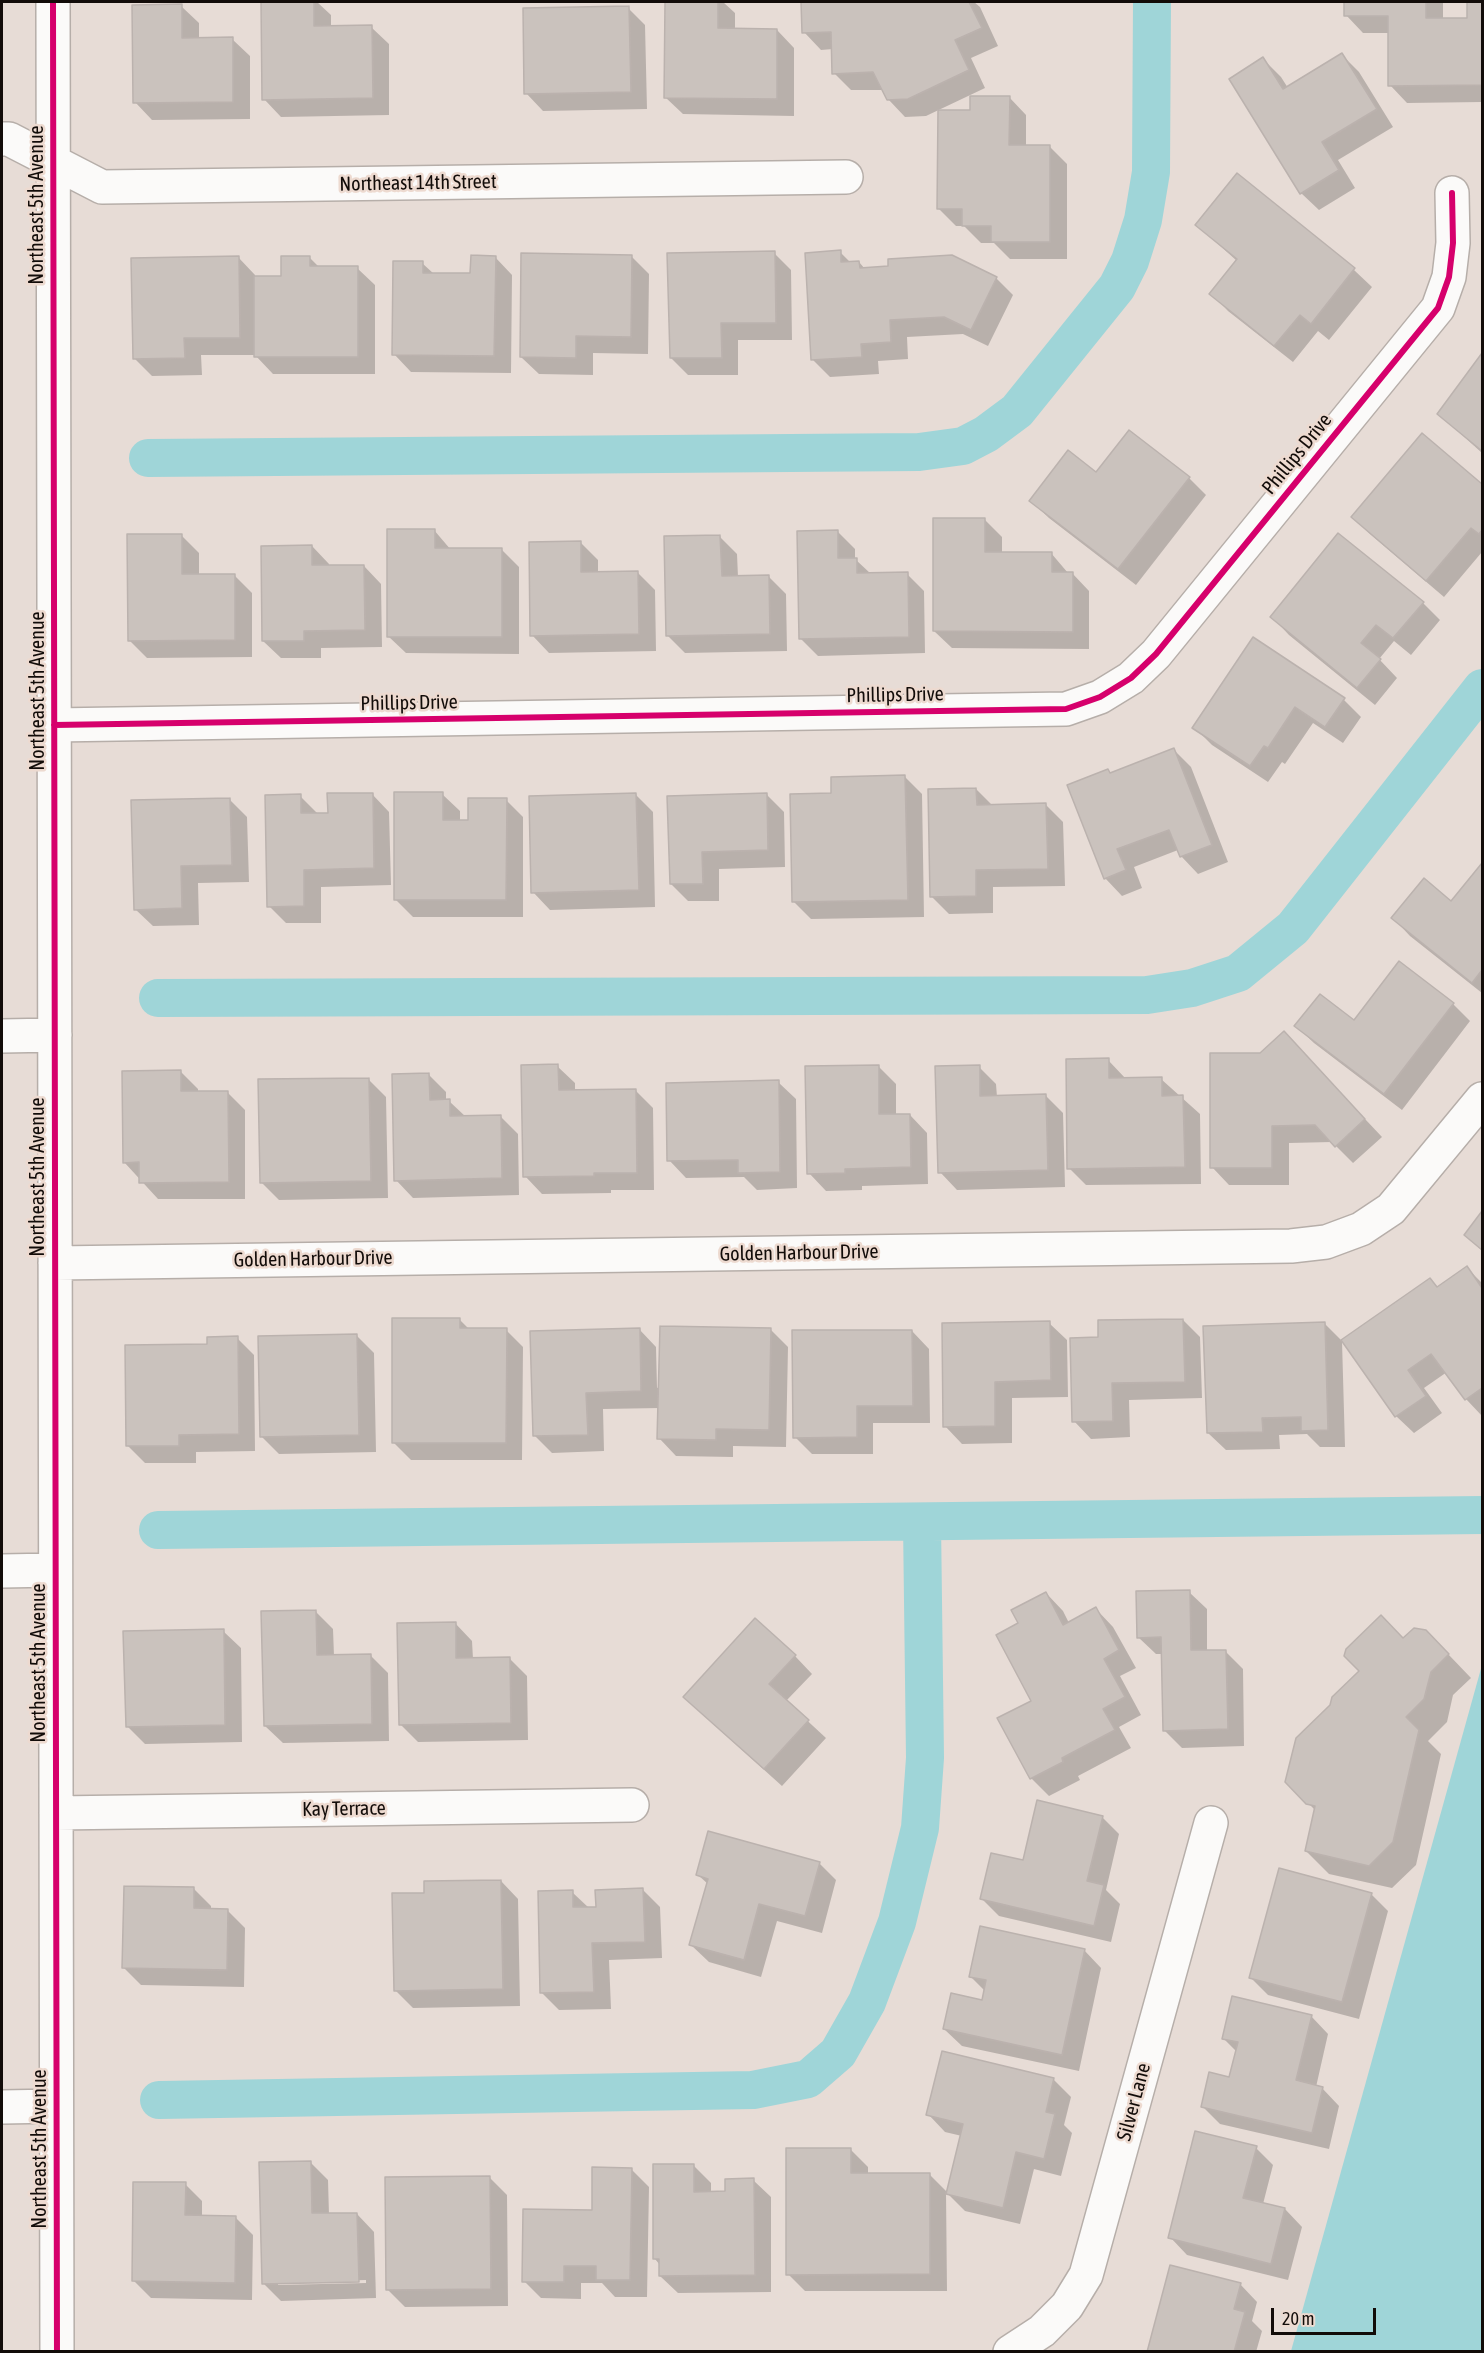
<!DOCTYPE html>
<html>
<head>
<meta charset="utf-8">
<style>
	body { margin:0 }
	#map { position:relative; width:1484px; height:2353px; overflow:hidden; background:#e7dcd6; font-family:"Asap Condensed",sans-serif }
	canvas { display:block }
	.frame { position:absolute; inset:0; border:3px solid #120c09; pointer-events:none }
	.scale { position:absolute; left:1271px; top:2308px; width:105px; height:27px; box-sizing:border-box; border:3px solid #120c09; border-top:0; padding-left:8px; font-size:18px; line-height:21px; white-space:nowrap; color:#120c09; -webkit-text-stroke:4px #eddad0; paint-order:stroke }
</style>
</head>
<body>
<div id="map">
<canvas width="1484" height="2353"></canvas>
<div class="frame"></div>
<div class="scale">20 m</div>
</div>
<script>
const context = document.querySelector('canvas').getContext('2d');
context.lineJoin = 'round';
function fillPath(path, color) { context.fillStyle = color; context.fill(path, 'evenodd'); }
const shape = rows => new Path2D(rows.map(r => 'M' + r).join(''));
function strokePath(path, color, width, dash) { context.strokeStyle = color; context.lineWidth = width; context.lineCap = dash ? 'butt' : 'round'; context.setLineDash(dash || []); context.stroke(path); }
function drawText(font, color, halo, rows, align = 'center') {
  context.font = font + ' "Asap Condensed",sans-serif'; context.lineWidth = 5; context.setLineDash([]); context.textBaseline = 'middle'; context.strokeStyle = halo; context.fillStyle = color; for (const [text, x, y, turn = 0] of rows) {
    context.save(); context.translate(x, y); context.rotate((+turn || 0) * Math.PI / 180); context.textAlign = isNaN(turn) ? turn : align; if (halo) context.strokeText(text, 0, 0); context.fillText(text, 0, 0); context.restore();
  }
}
fillPath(shape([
	[1482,1665,1482,2351,1291,2351]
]), '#9fd5d8');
fillPath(shape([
	[262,2,317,2,331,15,331,28,371,27,389,44,389,115,281,117,264,99],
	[666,2,723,2,735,13,735,30,777,30,794,48,794,116,683,114,665,97],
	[803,2,974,2,980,7,998,46,971,58,985,88,926,116,905,117,888,99,883,90,851,90,834,73,833,49,821,50,804,32],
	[1346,2,1443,2,1443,20,1468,20,1468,2,1482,2,1482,102,1407,103,1390,85,1390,33,1363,33,1346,15],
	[181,6,199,23,199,39,232,39,250,56,250,119,152,120,135,102],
	[628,8,645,25,647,109,543,111,526,93],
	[1342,55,1359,72,1393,127,1338,160,1355,188,1319,210,1301,193,1263,59,1281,77,1288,88],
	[1009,97,1026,115,1026,146,1049,146,1067,164,1067,259,1010,259,994,243,981,243,964,226,956,226,938,208,972,112],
	[1237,176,1354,270,1372,287,1329,340,1318,331,1293,362,1228,311,1211,293,1237,261,1197,225],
	[840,252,851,263,859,262,865,269,996,278,1013,295,988,346,963,334,907,337,908,359,878,361,879,374,830,377,812,359],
	[774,253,791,270,792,340,738,340,738,375,688,375,671,358],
	[238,257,255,275,255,278,282,278,309,257,320,268,357,268,375,285,375,374,273,374,255,355,201,355,202,375,152,376,134,358],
	[495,257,512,275,511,373,411,372,394,354,422,263,434,274,472,275],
	[632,257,649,274,648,354,593,353,593,375,539,374,521,357],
	[1482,356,1482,453,1439,414],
	[1422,435,1482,486,1482,552,1444,597,1370,534,1353,517],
	[1096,474,1189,478,1206,495,1136,585,1049,518,1031,501],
	[985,520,1002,537,1002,553,1051,553,1068,573,1072,573,1089,591,1089,649,952,648,934,631],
	[434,530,451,550,502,550,519,567,519,654,406,653,388,636],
	[837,531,855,549,855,559,871,574,907,574,924,591,925,653,818,656,800,638],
	[181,535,199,553,199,575,234,575,252,593,252,657,147,658,130,641],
	[720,537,737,554,738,577,768,576,786,594,787,651,685,653,667,635],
	[580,542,598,560,598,573,637,572,655,590,656,651,549,653,532,635],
	[312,546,329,564,329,567,364,566,381,584,382,647,321,648,321,658,281,658,263,641],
	[1423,603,1440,620,1411,655,1394,641,1379,659,1397,678,1375,705,1289,635,1272,617],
	[1254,639,1344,700,1361,717,1343,743,1313,723,1285,764,1282,762,1268,782,1212,745,1194,727],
	[1174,750,1191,767,1228,862,1198,874,1181,856,1178,850,1134,867,1142,888,1122,896,1105,878,1108,771,1111,774],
	[905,777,922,794,924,917,811,919,793,901,833,795],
	[976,789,993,806,1046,805,1063,822,1065,886,993,887,993,913,949,914,932,897],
	[372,794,389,812,391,885,321,887,321,923,286,923,269,906,300,796,317,813,329,815],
	[442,794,460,811,460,822,470,822,506,800,523,817,523,917,413,917,395,899],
	[636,795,653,812,655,907,550,910,533,892],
	[767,795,784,812,785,867,719,869,719,901,688,901,671,884,669,797],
	[230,800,247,817,249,882,198,883,199,925,153,926,135,909],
	[1482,865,1482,993,1410,936,1393,918,1452,903],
	[1453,1004,1470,1021,1402,1110,1314,1043,1296,1026,1355,1022],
	[1301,1051,1382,1137,1353,1163,1332,1142,1289,1143,1289,1185,1229,1185,1212,1167,1261,1055],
	[1108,1060,1126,1079,1161,1079,1200,1114,1201,1184,1086,1185,1069,1168],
	[557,1066,575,1083,575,1091,635,1090,653,1108,654,1190,611,1190,611,1193,542,1194,525,1176],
	[878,1066,896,1084,896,1116,910,1115,927,1133,928,1184,862,1186,862,1190,826,1191,809,1173],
	[979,1067,996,1084,997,1097,1045,1095,1063,1113,1065,1187,957,1190,940,1172],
	[180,1071,198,1089,198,1092,227,1092,245,1110,245,1199,158,1199,124,1162],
	[429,1075,446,1092,446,1101,449,1101,466,1117,500,1116,518,1134,519,1195,413,1198,396,1180],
	[368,1079,386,1097,388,1198,279,1200,262,1183],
	[778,1082,796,1099,797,1188,757,1190,744,1177,686,1178,669,1160],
	[1482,1213,1482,1251,1466,1234],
	[1467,1268,1482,1283,1482,1416,1466,1399,1447,1372,1424,1388,1442,1413,1414,1433,1396,1416,1430,1280,1438,1288],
	[459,1319,469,1329,506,1330,523,1347,522,1460,411,1460,393,1442],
	[1183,1320,1200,1337,1202,1398,1129,1400,1130,1437,1091,1439,1074,1421,1100,1339],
	[1049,1323,1067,1340,1068,1397,1012,1398,1012,1443,962,1444,945,1426],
	[1325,1324,1342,1341,1345,1447,1320,1447,1307,1434,1279,1435,1280,1449,1226,1450,1208,1433],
	[639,1329,656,1347,657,1388,771,1330,788,1347,786,1447,733,1446,733,1457,676,1456,659,1438,660,1408,603,1409,604,1451,552,1453,534,1435],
	[912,1331,929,1349,930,1423,873,1423,873,1454,812,1454,795,1437],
	[357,1336,374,1353,376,1452,279,1454,261,1436],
	[237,1338,254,1355,255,1451,196,1452,196,1463,145,1463,128,1446,208,1345],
	[1189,1592,1207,1609,1207,1652,1225,1651,1243,1669,1244,1746,1182,1748,1164,1730,1163,1654,1156,1654,1138,1637],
	[1046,1593,1063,1611,1069,1623,1096,1609,1113,1627,1136,1668,1120,1676,1141,1715,1119,1727,1131,1748,1078,1776,1080,1780,1049,1796,1031,1778,999,1719,1033,1701,1020,1624],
	[316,1612,333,1629,334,1656,370,1655,388,1673,389,1741,283,1743,265,1726],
	[455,1623,472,1641,473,1659,509,1658,527,1676,528,1740,418,1742,400,1724],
	[223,1631,241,1648,242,1742,145,1744,127,1726],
	[1426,1631,1471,1678,1453,1695,1447,1722,1428,1741,1441,1754,1416,1865,1392,1888,1329,1874,1306,1851,1316,1811,1287,1782,1403,1639],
	[795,1656,812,1674,786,1701,826,1738,782,1786,702,1714],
	[1102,1817,1119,1834,1106,1890,1120,1904,1111,1942,999,1916,981,1898,1024,1862],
	[819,1863,836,1880,822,1933,777,1921,761,1977,709,1962,691,1945,708,1884,698,1875],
	[501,1881,518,1899,520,2006,413,2008,395,1990,426,1894],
	[194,1889,211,1906,211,1910,227,1910,245,1928,244,1987,141,1985,124,1968],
	[643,1890,660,1907,662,1958,609,1960,611,2009,559,2010,542,1993,572,1892,589,1908,597,1908],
	[1371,1894,1388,1911,1359,2019,1268,1995,1250,1977],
	[1084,1950,1101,1968,1079,2071,962,2046,944,2029,983,2002,985,1991,970,1976],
	[1311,2016,1328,2034,1316,2087,1322,2088,1339,2106,1329,2149,1220,2124,1203,2107,1230,2079,1237,2052,1223,2038],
	[1053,2079,1071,2097,1064,2125,1072,2133,1061,2176,1034,2169,1020,2224,965,2211,946,2192,947,2291,805,2291,788,2274,851,2150,868,2167,868,2174,929,2174,948,2193,962,2136,945,2132,928,2114],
	[1256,2148,1273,2165,1263,2204,1285,2209,1302,2227,1288,2280,1187,2255,1170,2237],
	[310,2162,328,2180,329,2215,357,2214,374,2232,376,2298,281,2301,263,2283],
	[366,2280,366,2283,278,2285,278,2282],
	[693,2165,711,2183,711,2193,726,2193,753,2180,771,2197,771,2292,678,2293,660,2276,660,2265,655,2259],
	[631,2169,649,2187,647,2297,615,2297,602,2283,581,2283,581,2299,541,2298,524,2281,593,2211],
	[490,2178,507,2195,508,2306,405,2307,387,2289],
	[185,2184,202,2201,202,2216,235,2217,253,2235,252,2300,151,2298,133,2280],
	[1240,2284,1257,2302,1252,2321,1262,2331,1256,2352,1149,2352]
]), '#0003');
strokePath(shape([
	[148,458,919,452,963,446,986,434,1017,411,1117,287,1130,261,1143,220,1151,172,1152,2],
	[158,998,1147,995,1192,988,1238,973,1293,928,1482,688],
	[158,1530,1482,1515],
	[159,2100,753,2090,808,2079,838,2053,867,2002,897,1922,920,1828,925,1758,922,1522]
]), '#9fd5d8', 38);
const building = shape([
	[261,2,314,2,314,26,372,25,373,98,262,100,261,2],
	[665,2,718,2,718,28,777,29,777,99,664,98,665,2],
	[801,2,969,2,982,28,955,40,969,70,908,99,887,100,873,72,832,74,831,32,802,33,801,2],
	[1344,2,1426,2,1426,18,1467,18,1467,2,1482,2,1482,85,1388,86,1388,16,1344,16,1344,2],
	[182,4,182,38,233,37,233,102,133,103,132,5,182,4],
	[629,6,631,92,524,94,523,8,629,6],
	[1342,53,1377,109,1322,142,1339,170,1300,194,1229,79,1263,57,1283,89,1342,53],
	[970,96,1010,96,1009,145,1050,145,1050,242,991,242,991,226,962,226,962,209,937,209,938,110,970,110,970,96],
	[1237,173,1355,268,1311,324,1300,315,1274,346,1209,294,1237,259,1195,225,1237,173],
	[841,250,841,262,859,261,860,268,888,266,888,259,952,255,997,277,971,330,944,317,890,320,891,342,861,344,862,357,811,360,805,253,841,250],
	[775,251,776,323,721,323,722,358,670,358,667,253,775,251],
	[521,253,632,255,631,337,576,336,576,358,520,357,521,253],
	[471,255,496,256,494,356,392,355,393,261,423,261,423,273,470,273,471,255],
	[239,256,240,338,184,338,185,358,133,359,131,258,239,256],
	[281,256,310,256,310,266,358,266,358,357,254,357,254,276,281,276,281,256],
	[1482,353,1482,451,1437,414,1482,353],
	[1129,430,1190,477,1118,569,1029,501,1068,450,1096,472,1129,430],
	[1422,433,1482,484,1482,530,1479,534,1471,528,1426,581,1351,517,1422,433],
	[933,518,985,518,985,552,1052,552,1052,572,1073,572,1073,632,933,631,933,518],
	[387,529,435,529,435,548,502,548,502,637,387,637,387,529],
	[838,530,838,558,857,558,857,573,908,572,909,637,799,639,797,531,838,530],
	[1338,533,1424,602,1393,638,1376,625,1361,643,1381,659,1357,688,1270,617,1338,533],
	[127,534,182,534,182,574,235,574,235,640,128,641,127,534],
	[720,535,722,576,769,575,770,634,666,636,664,536,720,535],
	[581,541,581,572,638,571,639,634,530,636,529,542,581,541],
	[312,545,312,565,364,565,365,630,304,631,304,641,262,641,261,546,312,545],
	[1253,637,1345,698,1325,727,1295,707,1268,748,1264,746,1250,766,1192,728,1253,637],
	[1174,748,1212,845,1180,857,1169,830,1117,849,1126,870,1104,879,1067,785,1108,769,1110,773,1174,748],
	[905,775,908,900,792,902,790,794,831,793,831,777,905,775],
	[976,788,977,805,1046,803,1048,869,976,870,976,896,930,897,928,789,976,788],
	[394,792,443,792,443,820,468,820,468,798,507,798,506,900,394,900,394,792],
	[327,793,373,793,374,868,304,870,304,906,267,907,265,795,301,794,301,813,328,813,327,793],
	[636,793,639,890,531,893,529,796,636,793],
	[767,793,768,850,702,852,703,884,670,884,667,796,767,793],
	[230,798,232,865,181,866,182,908,134,910,131,800,230,798],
	[1482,863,1482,970,1472,983,1391,918,1424,878,1451,901,1482,863],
	[1399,961,1454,1003,1384,1094,1294,1026,1320,994,1354,1020,1399,961],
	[1284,1031,1365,1119,1335,1147,1315,1125,1272,1126,1272,1168,1210,1168,1210,1053,1260,1053,1284,1031],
	[1109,1058,1109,1078,1162,1077,1162,1096,1183,1095,1185,1167,1067,1169,1066,1059,1109,1058],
	[558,1064,559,1090,636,1089,637,1173,594,1173,594,1176,523,1177,521,1065,558,1064],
	[879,1065,879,1114,910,1114,911,1167,845,1169,845,1173,807,1174,805,1066,879,1065],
	[980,1065,980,1096,1046,1094,1048,1170,938,1173,935,1066,980,1065],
	[181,1070,181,1091,228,1091,229,1182,139,1183,139,1162,123,1163,122,1071,181,1070],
	[429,1073,430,1100,450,1099,450,1116,501,1115,502,1178,394,1181,392,1074,429,1073],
	[369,1078,371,1181,260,1183,258,1079,369,1078],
	[779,1080,780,1172,738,1173,738,1160,667,1161,666,1083,779,1080],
	[1482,1211,1482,1250,1464,1235,1482,1211],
	[1467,1266,1482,1288,1482,1388,1465,1400,1431,1354,1408,1370,1426,1396,1395,1417,1341,1340,1430,1278,1437,1287,1467,1266],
	[392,1318,460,1318,460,1328,507,1328,506,1443,392,1443,392,1318],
	[1183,1319,1185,1382,1112,1383,1113,1421,1072,1422,1070,1338,1098,1337,1098,1320,1183,1319],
	[1050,1321,1051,1380,995,1382,995,1426,943,1427,942,1323,1050,1321],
	[1325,1322,1328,1430,1301,1431,1301,1417,1262,1418,1263,1432,1207,1433,1203,1326,1325,1322],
	[660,1326,771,1328,769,1430,716,1429,716,1440,657,1439,660,1326],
	[640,1328,641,1391,586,1393,588,1435,533,1436,530,1331,640,1328],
	[792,1330,912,1330,913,1406,857,1406,857,1437,793,1438,792,1330],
	[357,1334,359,1435,260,1437,258,1336,357,1334],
	[238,1336,239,1434,179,1435,179,1446,126,1446,125,1345,207,1344,207,1337,238,1336],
	[1190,1590,1191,1650,1226,1650,1228,1729,1163,1731,1161,1637,1137,1638,1136,1591,1190,1590],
	[1046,1592,1063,1625,1096,1607,1119,1650,1104,1659,1125,1697,1103,1709,1115,1730,1062,1758,1063,1762,1030,1779,997,1718,1031,1701,996,1635,1018,1623,1011,1610,1046,1592],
	[316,1610,317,1655,371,1654,372,1724,264,1726,261,1611,316,1610],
	[1381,1615,1403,1638,1414,1628,1426,1630,1449,1654,1431,1672,1424,1699,1406,1717,1419,1730,1393,1842,1369,1866,1305,1851,1315,1806,1306,1804,1285,1782,1296,1738,1330,1705,1332,1697,1359,1671,1344,1656,1346,1649,1381,1615],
	[755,1618,796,1655,769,1684,809,1720,764,1769,683,1697,755,1618],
	[456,1622,456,1658,510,1657,511,1723,399,1725,397,1623,456,1622],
	[224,1629,225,1725,126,1727,123,1631,224,1629],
	[1037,1800,1103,1816,1087,1881,1104,1885,1094,1926,980,1899,991,1853,1023,1860,1037,1800],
	[708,1831,820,1862,805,1916,759,1904,744,1960,689,1945,708,1879,696,1875,708,1831],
	[1279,1868,1372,1893,1342,2002,1249,1978,1279,1868],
	[501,1880,503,1989,394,1991,392,1893,424,1893,424,1881,501,1880],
	[124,1886,194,1887,194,1908,228,1909,227,1970,122,1968,124,1886],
	[643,1888,645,1942,592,1943,594,1992,540,1993,538,1891,573,1890,573,1907,596,1907,595,1890,643,1888],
	[980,1926,1085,1949,1062,2055,943,2029,951,1993,982,2000,986,1980,969,1977,980,1926],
	[1232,1996,1312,2015,1296,2080,1323,2087,1312,2133,1201,2107,1209,2072,1229,2077,1238,2042,1222,2039,1232,1996],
	[942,2051,1054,2078,1046,2112,1055,2114,1044,2159,1016,2152,1003,2208,946,2194,963,2124,926,2115,942,2051],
	[1195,2131,1257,2146,1243,2198,1285,2208,1271,2264,1168,2238,1195,2131],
	[786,2148,851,2148,851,2173,930,2173,930,2274,786,2275,786,2148],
	[311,2161,312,2213,357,2213,359,2282,262,2284,259,2162,311,2161],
	[653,2164,694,2164,694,2192,725,2191,725,2179,754,2178,755,2275,659,2276,659,2259,653,2259,653,2164],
	[592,2167,632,2168,630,2280,596,2280,596,2266,564,2266,564,2282,522,2282,523,2209,592,2210,592,2167],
	[490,2176,491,2289,386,2290,385,2177,490,2176],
	[133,2182,186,2182,185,2215,236,2216,235,2283,132,2281,133,2182],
	[1170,2265,1241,2283,1234,2309,1245,2312,1234,2352,1147,2352,1170,2265]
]);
fillPath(building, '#cac2bd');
strokePath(building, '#bbb2ae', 1.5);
const minor = shape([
	[53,2,57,2352],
	[2,139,9,139,102,187,846,177],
	[54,725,1066,709,1100,697,1131,678,1156,654,1438,308,1449,277,1453,243,1452,193],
	[2,1036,55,1035],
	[55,1263,1291,1246,1326,1242,1361,1229,1391,1209,1482,1099],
	[2,1571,55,1570],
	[56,1813,632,1805],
	[2,2107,56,2106],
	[1010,2352,1042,2331,1067,2306,1086,2275,1211,1823]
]);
strokePath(minor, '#b6aea9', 36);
strokePath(minor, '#fbfaf9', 33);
strokePath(shape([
	[53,2,57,2352],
	[54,725,1066,709,1100,697,1131,678,1156,654,1438,308,1449,277,1453,243,1452,193]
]), '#d6006c', 6);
drawText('20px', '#120c09', '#eddad0', [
	["Northeast 14th Street",418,183,-1],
	["Northeast 5th Avenue",37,205,-90],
	["Phillips Drive",1297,454,-51],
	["Northeast 5th Avenue",38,691,-90],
	["Phillips Drive",895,695,-1],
	["Phillips Drive",409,703,-1],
	["Northeast 5th Avenue",38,1177,-90],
	["Golden Harbour Drive",799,1253,-1],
	["Golden Harbour Drive",313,1259,-1],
	["Northeast 5th Avenue",39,1663,-90],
	["Kay Terrace",344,1809,-1],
	["Silver Lane",1134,2102,-75],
	["Northeast 5th Avenue",40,2149,-90]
]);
</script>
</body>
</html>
